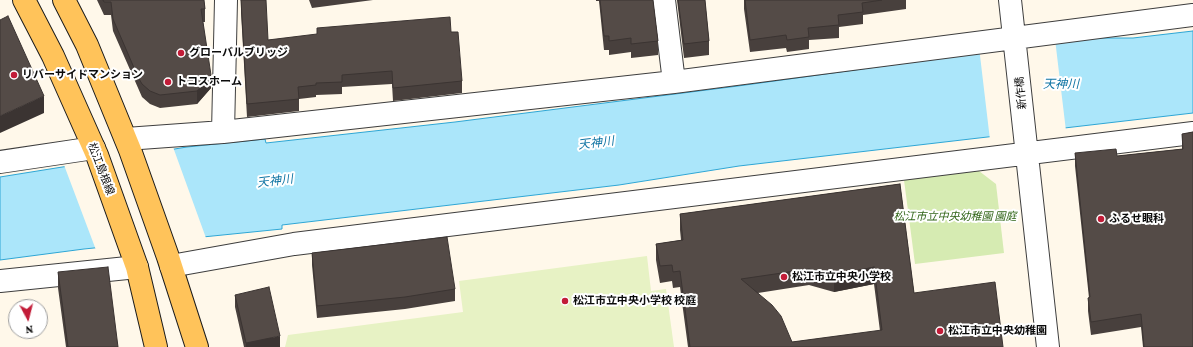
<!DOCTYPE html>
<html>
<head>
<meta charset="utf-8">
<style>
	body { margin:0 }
	#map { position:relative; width:1193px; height:347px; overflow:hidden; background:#fff8ea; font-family:"Crimson Pro",serif }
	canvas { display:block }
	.north { position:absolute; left:8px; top:299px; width:40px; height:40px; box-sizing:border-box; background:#fff; border:1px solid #9d9d9d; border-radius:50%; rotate:173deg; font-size:11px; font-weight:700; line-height:16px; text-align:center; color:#0b0b0b }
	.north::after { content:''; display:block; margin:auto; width:14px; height:18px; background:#c21c38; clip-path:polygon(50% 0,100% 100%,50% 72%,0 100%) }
</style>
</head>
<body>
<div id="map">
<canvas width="1193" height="347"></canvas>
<div class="north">N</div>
</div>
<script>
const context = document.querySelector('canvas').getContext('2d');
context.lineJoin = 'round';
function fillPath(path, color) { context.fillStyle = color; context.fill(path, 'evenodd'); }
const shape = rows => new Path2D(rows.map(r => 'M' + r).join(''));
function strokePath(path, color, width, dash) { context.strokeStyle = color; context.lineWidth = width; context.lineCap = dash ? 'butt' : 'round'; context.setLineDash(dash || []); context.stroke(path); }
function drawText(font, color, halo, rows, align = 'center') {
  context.font = font + ' "Crimson Pro","Noto Sans JP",serif'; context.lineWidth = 4; context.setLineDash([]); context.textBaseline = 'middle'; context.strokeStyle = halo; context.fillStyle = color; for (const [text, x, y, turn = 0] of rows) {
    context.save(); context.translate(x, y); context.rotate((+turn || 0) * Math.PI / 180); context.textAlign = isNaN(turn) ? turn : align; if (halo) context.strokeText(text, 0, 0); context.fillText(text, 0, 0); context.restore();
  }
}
fillPath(shape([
	[979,171,996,184,1004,253,915,264,904,180]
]), '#d6ebb2');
fillPath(shape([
	[647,256,651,291,666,289,674,347,285,347,288,335,463,312,459,281]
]), '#e7f2c4');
const water = shape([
	[1193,31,1193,113,739,166,619,185,282,225,282,229,84,249,0,260,0,177,187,147,265,139,266,143,455,122,738,86,942,58,1061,38,1133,38,1193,31]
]);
fillPath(water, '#abe6fa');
strokePath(water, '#2ea6d5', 1);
fillPath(shape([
	[1055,39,1066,131,990,140,979,47],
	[173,147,206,238,96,250,64,165]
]), '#fff8ea');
const minor = shape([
	[664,0,674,82],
	[1010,0,1048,347],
	[223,132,226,0],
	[126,139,223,132,674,82,1193,15],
	[0,162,94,148],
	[171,266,294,244,1193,133],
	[0,281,137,267]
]);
const major = shape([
	[24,0,53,56,97,155,137,267,156,347],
	[64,0,87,45,130,150,168,257,197,347]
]);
strokePath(minor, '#3e3e3e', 24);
strokePath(major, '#1c1c1c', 24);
strokePath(minor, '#fff', 22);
strokePath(major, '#ffc35a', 22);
fillPath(shape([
	[97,0,204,0,205,9,205,22,203,22,211,88,197,104,160,108,150,104,142,97,113,31,111,15,104,15],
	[241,0,268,40,317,35,317,28,451,32,462,81,462,93,393,101,392,84,342,87,342,94,316,95,316,97,299,99,299,111,247,117,241,12],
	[309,0,373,0,312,8],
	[596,0,653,0,658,41,658,55,631,58,631,52,609,55,609,50,604,50,599,1,596,1],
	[677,0,705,0,709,41,709,55,684,58],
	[744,0,906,0,906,9,863,15,863,24,839,27,839,38,809,40,809,49,787,52,786,48,750,52,744,9],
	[1193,132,1193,347,1143,347,1141,327,1091,335,1088,311,1088,298,1089,298,1075,166,1075,153,1117,156,1182,149,1182,134],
	[900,184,914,293,1003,347,688,347,680,287,673,288,672,281,660,283,656,260,656,244,681,240,680,230,680,214],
	[874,284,880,331,792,342,758,293,809,285,834,292],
	[312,253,455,289,455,301,405,309,317,318,312,265],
	[58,272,118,347,66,347,58,288],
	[235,295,280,347,244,347,235,307]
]), '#48403d');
fillPath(shape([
	[211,75,211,88,197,104,197,91],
	[44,96,44,113,0,133,0,116],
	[874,267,874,284,834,292,834,275],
	[280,336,280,347,246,347,246,343]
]), '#3b3432');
const building = shape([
	[103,0,204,0,205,9,201,9,211,75,197,91,160,95,150,91,142,84,138,77,113,19,111,2,104,2,103,0],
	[241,0,266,0,268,40,317,34,317,28,450,17,451,32,458,32,462,81,393,88,392,71,342,75,342,82,316,83,316,85,298,87,299,99,247,104,241,0],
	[600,0,653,0,658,41,631,44,631,38,609,41,609,36,604,36,600,0],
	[678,0,705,0,709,41,684,44,678,0],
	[745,0,882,0,862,3,863,12,838,15,839,25,808,28,809,37,787,40,786,35,750,40,745,0],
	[8,16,44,96,0,116,0,20,8,16],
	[1193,132,1193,347,1144,347,1141,314,1091,322,1088,298,1090,297,1075,153,1116,149,1117,156,1183,149,1182,134,1193,132],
	[900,184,914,293,995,282,1003,347,690,347,680,271,673,272,672,265,660,266,656,244,683,240,680,214,900,184],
	[874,267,882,330,792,342,781,316,772,305,741,279,809,269,834,275,874,267],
	[447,237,455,289,405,297,317,306,312,253,447,237],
	[108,267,118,347,68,347,58,272,108,267],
	[269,287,280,336,246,343,235,295,269,287]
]);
fillPath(building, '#544b47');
strokePath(building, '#3b3432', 1);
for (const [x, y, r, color] of [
	[181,53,4,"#c21c38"],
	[14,75,4,"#c21c38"],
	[168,82,4,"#c21c38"],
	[1101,219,4,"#c21c38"],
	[784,277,4,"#c21c38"],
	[565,301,4,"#c21c38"],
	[940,331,4,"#c21c38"]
]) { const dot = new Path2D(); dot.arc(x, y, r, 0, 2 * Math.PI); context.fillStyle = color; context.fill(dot); strokePath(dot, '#fff', 1.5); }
drawText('bold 11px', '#0b0b0b', '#fff', [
	["グローバルブリッジ",189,53],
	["リバーサイドマンション",22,75],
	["トコスホーム",176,82],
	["ふるせ眼科",1109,219],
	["松江市立中央小学校",792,277],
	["松江市立中央小学校 校庭",573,301],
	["松江市立中央幼稚園",948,331]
], 'left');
drawText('11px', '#0b0b0b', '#fff', [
	["新作橋",1021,93,-96],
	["松江島根線",101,169,69]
]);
drawText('italic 11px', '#326619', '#fff', [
	["松江市立中央幼稚園 園庭",955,217]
]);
drawText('italic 12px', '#0f74a3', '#fff', [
	["天神川",1061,84],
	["天神川",596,143,-7],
	["天神川",275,181,-7]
]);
</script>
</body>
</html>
